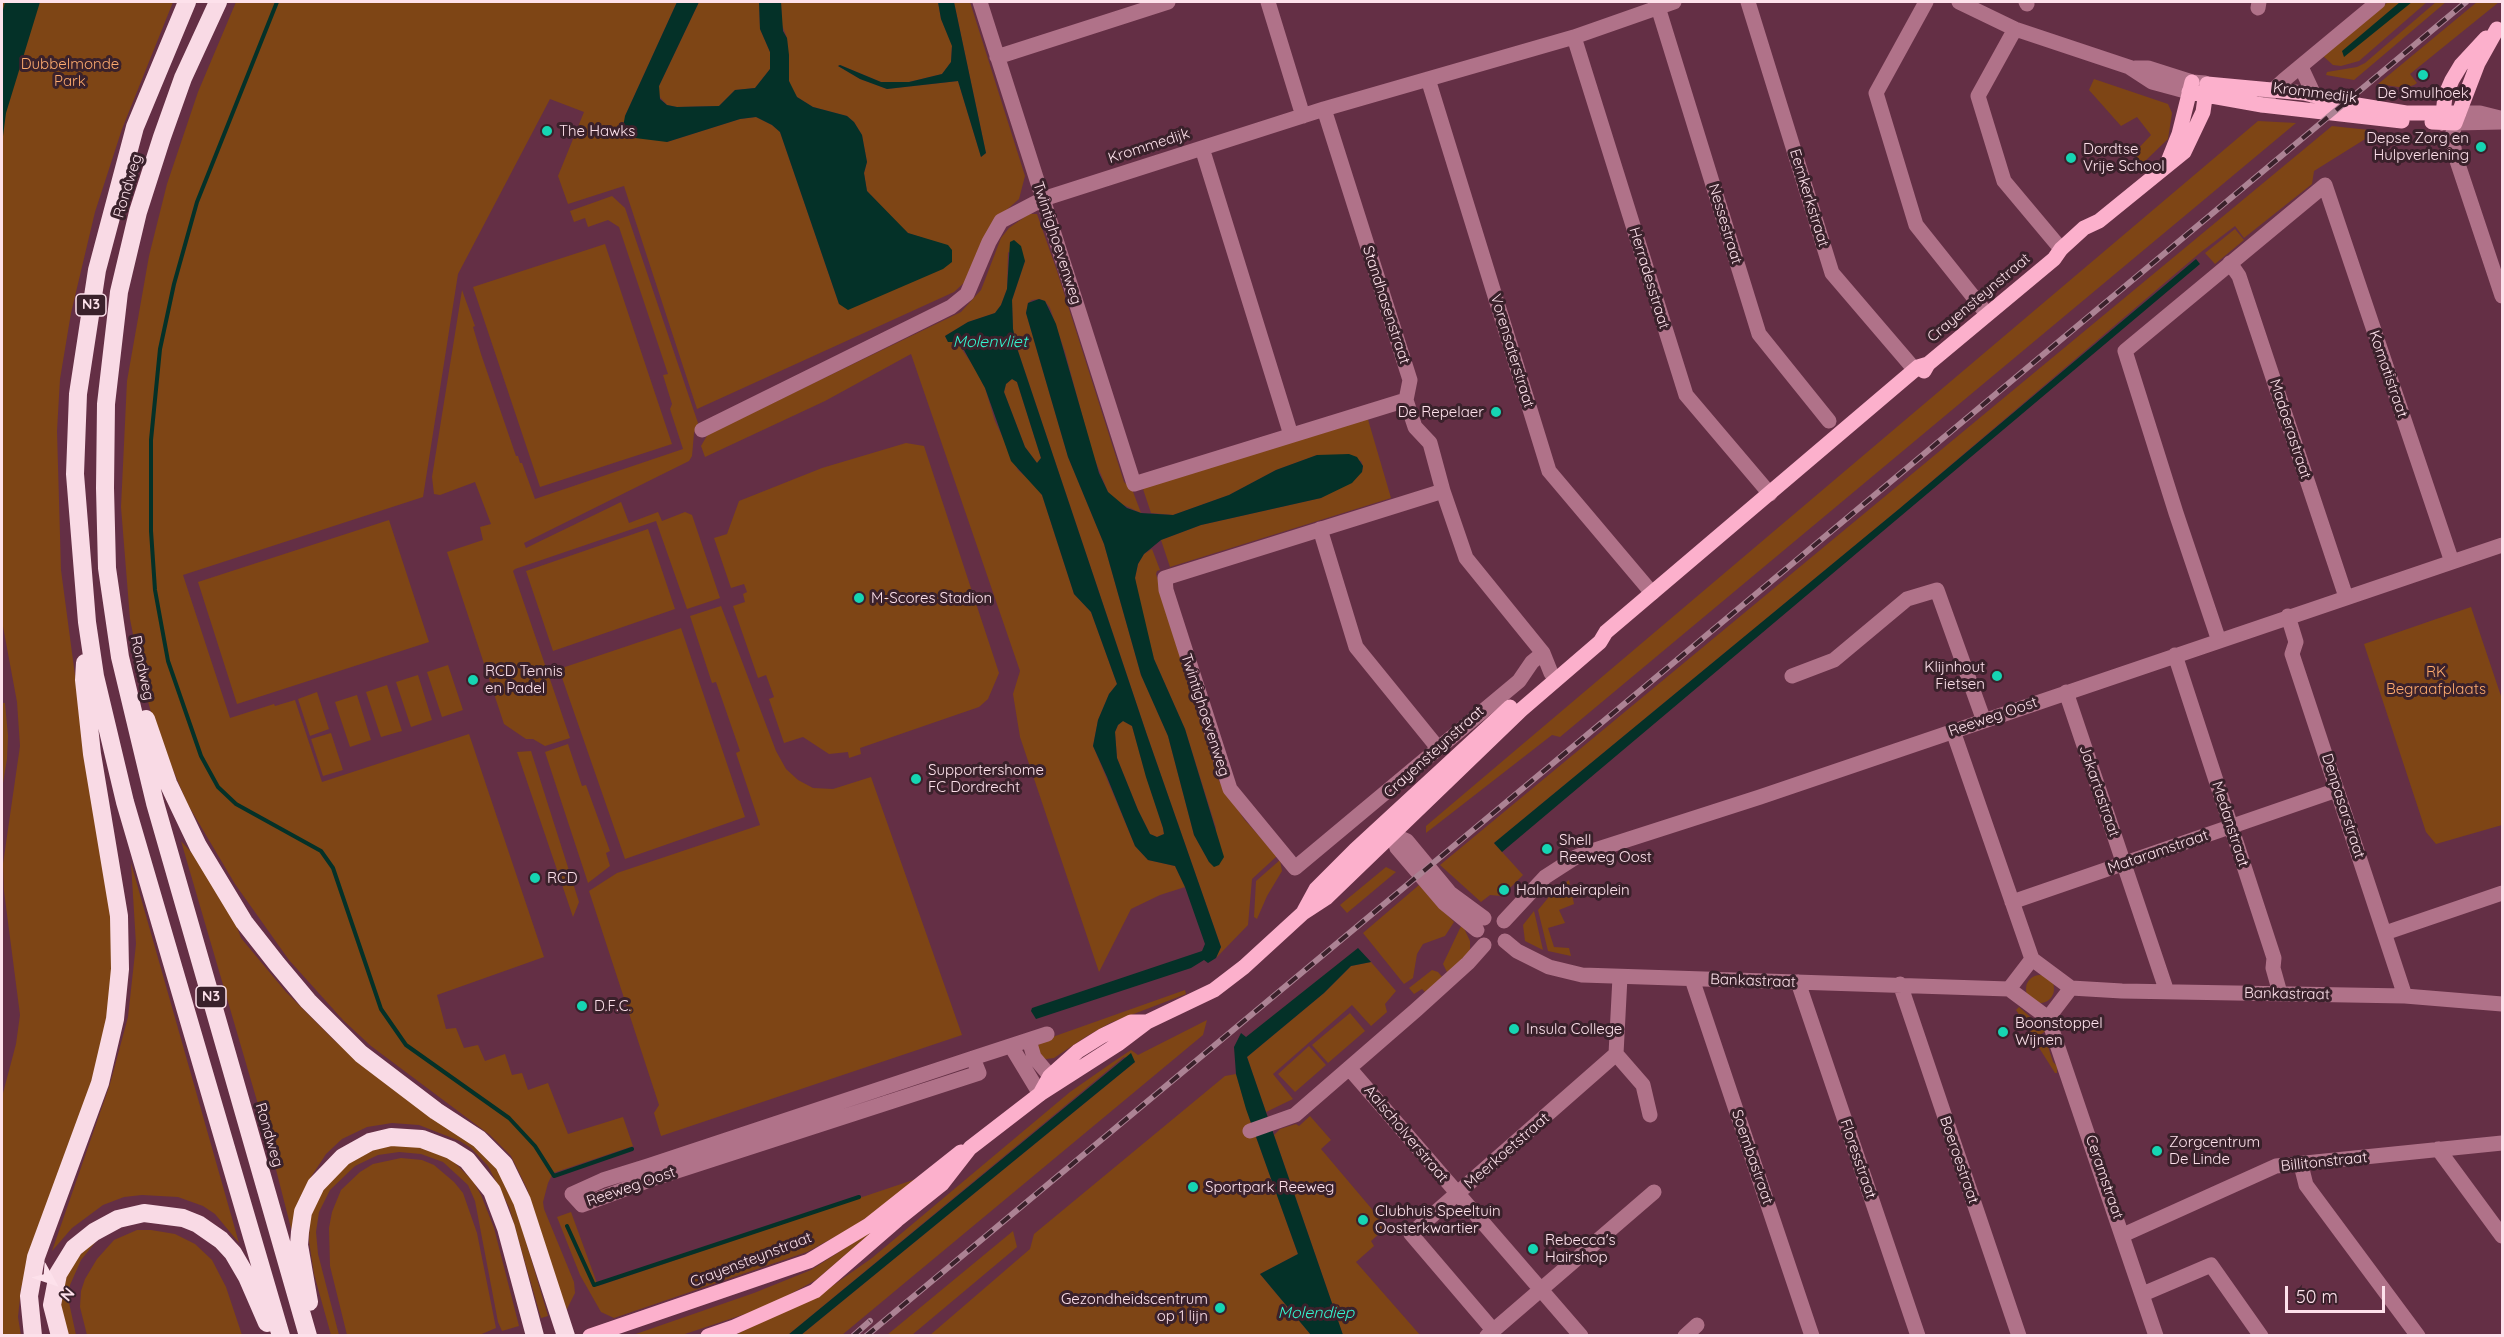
<!DOCTYPE html>
<html>
<head>
<meta charset="utf-8">
<style>
	body { margin:0 }
	#map { position:relative; width:2504px; height:1337px; overflow:hidden; background:#642f45; font-family:Quicksand,sans-serif }
	canvas { display:block }
	.frame { position:absolute; inset:0; border:3px solid #fde1eb; pointer-events:none }
	.north { position:absolute; left:24px; top:1253px; width:60px; height:60px; -webkit-text-stroke:4px #3a212b; paint-order:stroke; rotate:130deg; font-size:16px; font-weight:700; line-height:24px; text-align:center; color:#fde1eb }
	.north::after { content:''; display:block; margin:auto; width:21px; height:27px; background:#fde1eb; clip-path:polygon(50% 0,100% 100%,50% 72%,0 100%) }
	.scale { position:absolute; left:2285px; top:1286px; width:100px; height:27px; box-sizing:border-box; border:3px solid #fde1eb; border-top:0; padding-left:8px; font-size:18px; line-height:21px; white-space:nowrap; color:#fde1eb; -webkit-text-stroke:4px #3a212b; paint-order:stroke }
</style>
</head>
<body>
<div id="map">
<canvas width="2504" height="1337"></canvas>
<div class="frame"></div>
<div class="north">N</div>
<div class="scale">50 m</div>
</div>
<script>
const context = document.querySelector('canvas').getContext('2d');
context.lineJoin = 'round';
function fillPath(path, color) { context.fillStyle = color; context.fill(path, 'evenodd'); }
const shape = rows => new Path2D(rows.map(r => 'M' + r).join(''));
function strokePath(path, color, width, dash) { context.strokeStyle = color; context.lineWidth = width; context.lineCap = dash ? 'butt' : 'round'; context.setLineDash(dash || []); context.stroke(path); }
function drawText(font, color, halo, rows, align = 'center') {
  context.font = font + ' Quicksand,sans-serif'; context.lineWidth = 6; context.setLineDash([]); context.textBaseline = 'middle'; context.strokeStyle = halo; context.fillStyle = color; for (const [text, x, y, turn = 0] of rows) {
    context.save(); context.translate(x, y); context.rotate((+turn || 0) * Math.PI / 180); context.textAlign = isNaN(turn) ? turn : align; if (halo) context.strokeText(text, 0, 0); context.fillText(text, 0, 0); context.restore();
  }
}
fillPath(shape([
	[2,2,173,2,122,129,95,212,71,313,60,379,57,431,61,570,84,743,113,908,115,970,96,1075,21,1288,18,1317,21,1336,2,1335,2,1097,16,1044,20,1015,4,891,3,864,20,746,17,702,2,621],
	[236,2,677,2,625,116,667,142,740,119,756,117,772,125,780,132,839,304,923,238,908,233,901,227,867,191,864,173,867,162,862,135,854,122,847,116,813,107,797,97,791,88,789,81,787,38,782,25,781,2,938,2,941,19,952,45,951,62,942,74,909,82,881,82,840,65,838,66,860,79,887,89,958,81,981,157,986,153,954,2,970,2,1025,176,1019,199,993,222,966,281,954,292,697,409,624,186,568,204,558,176,584,112,550,99,458,274,423,497,183,575,230,718,274,704,275,706,295,700,322,782,469,734,544,957,437,995,446,1029,456,1028,464,1048,478,1045,485,1061,505,1054,512,1075,522,1073,528,1090,548,1083,568,1134,623,1117,633,1146,553,1173,548,1183,543,1202,544,1209,574,1282,575,1293,566,1311,527,1189,511,1156,490,1135,371,1046,343,1020,289,960,235,884,187,803,156,730,142,680,130,619,121,507,127,381,149,256,167,184,198,92],
	[699,2,759,2,760,29,770,52,770,69,755,88,735,90,719,106,677,107,667,105,658,95,659,86],
	[2388,2,2427,2,2359,61,2341,66,2333,65,2323,56],
	[2436,2,2446,2,2354,80,2326,75,2327,72,2357,67,2365,63],
	[2477,2,2499,2,2410,74,2417,83,2414,85,2405,88,2378,84],
	[2094,79,2168,104,2172,113,2168,139,2142,164,2134,153,2151,135,2137,117,2121,126,2089,90],
	[2258,121,2296,123,1560,737,1552,735,1426,833,1426,826],
	[2332,126,2378,131,2314,171,2312,184,2244,238,2235,226,2201,252,1899,509,1494,843,1523,875,1502,896,1490,895,1481,902,1440,865],
	[612,196,625,208,698,423,694,433,692,456,689,461,524,543,526,548,621,502,629,523,658,512,662,521,685,512,692,515,720,598,687,609,656,521,515,569,513,571,570,738,545,746,533,739,526,739,504,724,447,552,483,540,480,527,491,524,475,482,440,495,434,494,432,477,462,290,475,326,473,327,481,354,516,456,518,456,520,463,522,463,535,499,683,449,670,409,672,404,663,375,668,374,619,227,608,220,588,227,585,218,574,222,570,211],
	[1029,214,1037,214,1057,271,1124,482,1132,489,1141,513,1117,502,1108,492,1093,455,1065,352,1050,308,1045,301,1039,299,1032,300,1028,303,1026,313,1068,457,1104,544,1141,675,1168,736,1194,835,1209,862,1216,828,1185,729,1154,659,1138,598,1135,578,1138,564,1144,554,1152,549,1160,570,1157,571,1156,574,1219,781,1244,819,1277,856,1252,879,1248,925,1216,958,1221,947,1147,735,1017,348,1013,329,1012,300,1025,261,1008,252,1007,289,1001,305,995,313,968,322,945,336,948,342,957,342,976,370,985,388,995,421,1018,470,1033,483,1042,495,1074,594,1091,612,1117,684,1109,694,1098,720,1093,746,1135,846,1148,860,1175,866,1185,887,1160,895,1131,909,1099,972,1020,737,1013,694,1020,671,911,354,825,401,705,457,701,446,708,434,961,312,981,290,1001,238,1009,228],
	[2235,229,2244,240,2215,264,2205,253],
	[605,244,672,444,540,487,473,287],
	[1012,379,1017,382,1041,458,1037,463,1025,447,1004,392,1006,384],
	[1367,416,1391,498,1170,567,1161,540,1201,525,1321,498,1362,472,1363,466,1361,461,1317,455,1276,470,1229,495,1173,515,1151,513,1142,486],
	[906,443,924,446,999,673,988,699,979,707,860,748,861,754,849,758,848,752,829,754,803,737,784,743,769,699,774,697,766,675,758,678,733,606,745,602,743,594,747,592,744,584,731,588,714,538,727,534,739,501,822,468],
	[389,520,429,642,237,704,198,582],
	[648,529,675,609,553,651,526,571],
	[721,606,776,751,786,769,798,780,813,788,833,789,871,777,962,1035,661,1136,654,1113,659,1105,589,891,617,873,760,825,736,753,740,751,716,682,712,683,690,616],
	[2471,607,2502,699,2502,825,2436,844,2426,832,2364,644],
	[681,628,745,817,625,859,559,669],
	[448,665,463,710,442,717,427,672],
	[418,675,432,720,411,727,396,682],
	[387,685,402,731,381,737,366,692],
	[317,692,329,729,310,736,298,699],
	[357,695,371,740,350,747,335,702],
	[2,703,5,703,8,736,7,759,2,789],
	[1123,721,1132,726,1146,776,1163,828,1164,834,1157,837,1150,834,1138,810,1117,758,1115,732,1118,725],
	[331,733,343,770,323,776,311,739],
	[568,744,582,786,586,785,610,851,606,853,610,866,588,883,545,752],
	[531,751,579,902,573,917,517,752],
	[181,841,200,862,233,916,241,938,286,992,335,1041,392,1087,466,1137,492,1161,511,1191,548,1316,541,1318,509,1207,488,1166,471,1148,460,1141,419,1125,392,1123,367,1127,342,1139,326,1154,311,1177,293,1236,269,1142],
	[1280,860,1282,871,1267,896,1257,919,1254,917,1256,881],
	[131,863,239,1243,215,1214,203,1206,178,1197,142,1195,124,1197,103,1205,72,1228,52,1251,110,1084,128,1017,136,944],
	[1386,867,1396,872,1347,913,1340,905],
	[1569,880,1574,904,1559,910,1565,923,1548,928,1554,947,1569,948,1571,956,1548,951,1538,910,1553,892],
	[1419,885,1454,922,1445,936,1423,944,1417,954,1413,978,1404,984,1363,933],
	[1534,911,1543,950,1525,941,1523,925],
	[1462,924,1470,941,1470,951,1448,974,1443,964],
	[1371,962,1396,991,1385,1004,1387,1012,1371,1026,1352,1005,1273,1074,1293,1099,1266,1112,1247,1057,1324,993,1351,966],
	[1432,970,1438,972,1443,978,1426,993,1422,989,1414,994,1409,988],
	'2026 989a14 14 0 1 1 28 0a14 14 0 1 1-28 0Z',
	[1185,990,1186,994,1110,1023,1087,1036,1054,1058,1046,1059,1041,1057,1037,1046,1044,1040],
	[2019,1007,2046,1031,2035,1038,2016,1010],
	[1350,1013,1365,1031,1328,1063,1312,1045],
	[1207,1020,1203,1035,842,1335,801,1335,1135,1062,1124,1057,788,1335,733,1336,825,1291,872,1258,1070,1092,1113,1062,1131,1050,1138,1055],
	[2045,1037,2053,1062,2057,1066,2057,1073,2055,1073,2036,1043],
	[1309,1046,1326,1065,1295,1092,1278,1074],
	[1236,1074,1250,1120,1298,1254,1260,1274,1311,1335,929,1336,1030,1249,1034,1234,1225,1076],
	[1310,1116,1331,1140,1321,1149,1387,1227,1371,1241,1374,1246,1356,1262,1420,1335,1343,1335,1274,1135,1280,1129,1296,1124,1299,1126],
	[390,1145,421,1147,452,1160,473,1181,481,1195,494,1228,519,1326,502,1331,498,1322,475,1201,468,1185,443,1162,421,1154,399,1152,378,1155,355,1166,330,1190,319,1212,316,1232,318,1254,339,1335,331,1335,314,1274,309,1241,310,1219,317,1194,331,1176,366,1151],
	[401,1158,422,1160,434,1165,454,1182,463,1193,477,1233,496,1328,477,1336,347,1335,330,1266,329,1228,332,1212,341,1190,360,1172,373,1164],
	[916,1179,893,1199,853,1227,807,1252,614,1318,601,1312,580,1275,557,1217,571,1212,598,1286],
	[914,1196,816,1280,781,1299,751,1312,682,1335,630,1336,754,1293,811,1270,856,1241],
	[137,1230,151,1230,175,1234,195,1244,212,1260,226,1287,242,1335,87,1335,80,1307,81,1291,85,1279,97,1259,114,1240],
	[1013,1231,1017,1247,912,1335,887,1335],
	[102,1234,81,1260,70,1285,68,1298,76,1335,67,1336,60,1311,68,1266]
]), '#7e4515');
fillPath(shape([
	[5,2,40,2,6,113,2,144,2,14],
	[677,2,699,2,659,86,660,99,667,105,677,107,719,106,735,90,755,88,770,69,770,52,760,29,759,2,781,2,783,31,787,38,789,55,789,81,797,97,813,107,847,116,854,122,862,135,867,162,864,173,867,191,908,233,948,245,952,250,952,262,943,269,848,310,839,304,780,132,772,125,756,117,740,119,667,142,635,138,626,132,623,127,625,116],
	[938,2,954,2,986,153,981,157,958,81,887,89,860,79,838,66,840,65,881,82,909,82,942,74,951,62,952,46,941,19],
	[2400,2,2412,2,2344,57,2342,51],
	[1014,240,1021,246,1025,261,1012,300,1013,329,1017,348,1147,735,1221,947,1216,958,1208,963,1204,960,1191,968,1036,1019,1031,1011,1032,1008,1202,951,1205,944,1185,887,1175,866,1148,860,1135,846,1107,777,1093,746,1098,720,1109,694,1117,684,1091,612,1074,594,1042,495,1011,461,985,388,964,350,957,342,948,342,945,336,968,322,995,313,1001,305,1007,289,1010,242],
	[1012,379,1017,382,1041,458,1037,463,1025,447,1004,392,1006,384],
	[1123,721,1132,726,1146,777,1163,828,1164,834,1157,837,1150,834,1138,810,1117,758,1115,732,1118,725],
	[2196,259,2200,264,1502,852,1494,843,1899,509],
	[1039,299,1045,301,1056,324,1099,473,1108,492,1127,508,1141,513,1173,515,1229,495,1276,470,1317,455,1349,454,1357,457,1363,466,1362,472,1352,483,1321,498,1201,525,1161,540,1144,554,1138,564,1135,578,1154,659,1185,729,1224,857,1219,865,1214,867,1209,862,1194,835,1168,736,1141,675,1104,544,1068,457,1026,313,1028,303],
	[1358,948,1371,962,1351,966,1324,993,1247,1057,1343,1335,1311,1335,1260,1274,1298,1254,1246,1109,1236,1074,1234,1047,1241,1033,1246,1037],
	[1131,1053,1135,1062,801,1335,788,1335]
]), '#043128');
strokePath(shape([
	[277,2,197,202,174,284,160,349,151,440,151,531,155,590,168,661,201,756,218,787,236,804,321,851,333,868,381,1009,406,1045,509,1118,535,1146,554,1176,632,1149],
	[567,1226,594,1285,859,1197]
]), '#043128', 4);
strokePath(shape([
	[980,2,1134,484,1406,400],
	[1268,2,1303,116],
	[1748,2,1832,273,1915,370],
	[1926,2,1876,93,1916,225,1987,314],
	[1959,2,2015,29,2129,67,2152,82,2189,92],
	[2026,2,2027,4],
	[1658,7,1759,334,1829,421],
	[2258,8,2259,2],
	[2015,29,1978,96,2004,181,2061,249],
	[1574,37,1686,395,1770,494],
	[997,57,1168,2],
	[2301,67,2315,97],
	[2135,68,2148,68,2192,82,2205,83],
	[1428,79,1549,471,1652,593],
	[2262,105,2272,91,2284,80,2378,2],
	[1324,109,1410,380,1406,400,1415,427,1430,443,1443,491,1466,558,1543,653,1551,673,1556,679],
	[2459,113,2480,113,2500,118],
	[2502,122,2455,123,2452,138,2456,158,2502,296],
	[1202,148,1291,435],
	[2230,263,2239,276,2346,597],
	[702,430,951,307,967,294,989,242,1001,221,1043,199,1324,109,1574,37,1674,2],
	[1443,491,1165,578,1166,590,1230,789,1295,868,1519,681,1532,662,1543,653],
	[1320,529,1356,647,1438,748],
	[2288,616,2296,642,2292,654,2405,996],
	[2219,641,2176,513,2125,351,2325,185,2452,562],
	[2175,655,2274,958,2273,968,2280,993],
	[1792,676,1834,660,1907,599,1937,590,1984,721],
	[2066,692,2167,992],
	[1953,731,2032,959],
	[1384,827,1393,835,1407,841,1450,893,1484,918],
	[1393,835,1397,848,1444,903,1477,930],
	[2012,902,2337,790],
	[1504,921,1545,877,1576,857,1589,852,1760,797,2502,545],
	[2385,933,2502,893],
	[1505,941,1517,951,1549,967,1582,975,2009,989],
	[2032,959,2071,988],
	[1620,977,1616,1054,1643,1085,1650,1115],
	[1692,979,1812,1336],
	[1798,982,1918,1336],
	[1900,984,2019,1336],
	[2071,988,2122,991,2405,996,2502,1004],
	[2009,989,2048,1018],
	[2009,989,2032,959],
	[2048,1018,2156,1336],
	[2048,1018,2071,988],
	[1029,1040,1034,1057,1050,1076],
	[1011,1046,1040,1094],
	[973,1058,979,1073,655,1178,582,1205,572,1194,603,1180,648,1166,973,1058,1047,1034],
	[1349,1068,1581,1336],
	[1250,1131,1295,1115,1416,1010,1468,963,1484,945],
	[2438,1149,2502,1236],
	[2301,1165,2306,1185,2418,1336],
	[2123,1235,2276,1166,2502,1143],
	[2143,1294,2211,1265,2261,1336],
	[1493,1330,1411,1234,1616,1054],
	[1487,1336,1654,1192],
	[1685,1336,1697,1325]
]), '#b07289', 15);
strokePath(shape([
	[2189,92,2262,105,2402,121],
	[2432,122,2455,123,2478,63,2497,29],
	[2442,123,2445,96,2452,80,2461,65,2486,38],
	[2167,164,2179,134,2192,82],
	[1924,371,1928,364,2054,259,2061,249,2084,228,2099,221,2184,152,2203,112,2207,84,2304,93,2345,103,2406,113,2459,113],
	[1304,911,1316,889,1355,850,1510,707],
	[1040,1094,1050,1076,1078,1051,1102,1036,1131,1022,1147,1022],
	[590,1336,809,1261,869,1225,961,1152],
	[708,1336,734,1327,815,1291,897,1220,942,1184,970,1148,1040,1094,1118,1044,1147,1022,1214,990,1244,967,1303,913,1326,898,1521,710,1600,642,1606,632,1918,367,1928,364]
]), '#fcb0cc', 15);
strokePath(shape([
	[187,2,135,127,97,270,78,394,75,474,87,622,95,676,125,802,281,1336],
	[218,2,183,78,162,137,138,212,119,292,106,404,105,488,107,568,120,657,155,803,308,1336],
	[146,719,168,783,198,846,244,922,277,964,308,1001,361,1054,436,1111,479,1139,504,1164,522,1201,566,1336],
	[309,1302,299,1245,300,1232,303,1212,316,1185,343,1157,370,1142,391,1137,422,1139,451,1150,467,1160,492,1191,506,1228,535,1336],
	[33,1336,29,1296,36,1257,100,1083,115,1019,120,969,119,916,92,754,84,680,85,663],
	[60,1336,52,1305,58,1274,74,1248,94,1232,118,1219,144,1213,183,1218,198,1224,221,1240,233,1253,247,1277,267,1323]
]), '#f9dae5', 18);
const rail = shape([
	[853,1336,870,1321],
	[866,1336,2466,2]
]);
strokePath(rail, '#ac8394', 6);
strokePath(rail, '#3a212b', 4, [11]);
for (const [x, y, r, color] of [
	[2423,75,6,"#16d5b3"],
	[547,131,6,"#16d5b3"],
	[2481,147,6,"#16d5b3"],
	[2071,158,6,"#16d5b3"],
	[1496,412,6,"#16d5b3"],
	[859,598,6,"#16d5b3"],
	[1997,676,6,"#16d5b3"],
	[473,680,6,"#16d5b3"],
	[916,779,6,"#16d5b3"],
	[1547,849,6,"#16d5b3"],
	[535,878,6,"#16d5b3"],
	[1504,890,6,"#16d5b3"],
	[582,1006,6,"#16d5b3"],
	[1514,1029,6,"#16d5b3"],
	[2003,1032,6,"#16d5b3"],
	[2157,1151,6,"#16d5b3"],
	[1193,1187,6,"#16d5b3"],
	[1363,1220,6,"#16d5b3"],
	[1533,1249,6,"#16d5b3"],
	[1220,1308,6,"#16d5b3"]
]) { const dot = new Path2D(); dot.arc(x, y, r, 0, 2 * Math.PI); context.fillStyle = color; context.fill(dot); strokePath(dot, '#3a212b', 2); }
for (const [x, y, w] of [
	[91,305,30],
	[211,997,30]
]) { const box = new Path2D(); box.roundRect(x - w / 2, y - 11, w, 22, 4.5); context.fillStyle = '#3a212b'; context.fill(box); strokePath(box, '#fde1eb', 1.5); }
drawText('bold 14px', '#fde1eb', null, [
	["N3",91,305],
	["N3",211,997]
]);
drawText('15px', '#feab6f', '#3a212b', [
	["Dubbelmonde",70,64],
	["Park",70,81],
	["RK",2436,672],
	["Begraafplaats",2436,689]
]);
drawText('15px', '#fde1eb', '#3a212b', [
	["Krommedijk",2315,93,7],
	["Krommedijk",1149,146,-18],
	["Rondweg",128,186,-73],
	["Eemkerkstraat",1809,198,73],
	["Nessestraat",1725,224,73],
	["Twintighoevenweg",1057,243,72],
	["Herradesstraat",1649,278,73],
	["Crayensteynstraat",1979,298,-40],
	["Standhasenstraat",1386,305,72],
	["Vorensaterstraat",1512,351,73],
	["Komatistraat",2388,374,71],
	["Madoerastraat",2290,429,72],
	["Rondweg",142,668,78],
	["Twintighoevenweg",1205,715,72],
	["Reeweg Oost",1993,717,-19],
	["Crayensteynstraat",1434,752,-42],
	["Jakartastraat",2099,791,71],
	["Denpasarstraat",2343,806,72],
	["Medanstraat",2230,824,72],
	["Mataramstraat",2158,852,-19],
	["Bankastraat",1753,981,2],
	["Bankastraat",2287,994,1],
	["Aalscholverstraat",1406,1134,50],
	["Rondweg",269,1135,74],
	["Meerkoetstraat",1507,1151,-41],
	["Soembastraat",1752,1157,71],
	["Floresstraat",1858,1159,71],
	["Boeroestraat",1959,1160,71],
	["Billitonstraat",2324,1162,-6],
	["Ceramstraat",2104,1177,71],
	["Reeweg Oost",631,1187,-19],
	["Crayensteynstraat",751,1260,-21]
]);
drawText('15px', '#fde1eb', '#3a212b', [
	["De Smulhoek",2423,93,"center"],
	["The Hawks",559,131],
	["Depse Zorg en",2469,138,"right"],
	["Hulpverlening",2469,155,"right"],
	["Dordtse",2083,149],
	["Vrije School",2083,166],
	["De Repelaer",1484,412,"right"],
	["M-Scores Stadion",871,598],
	["Klijnhout",1985,667,"right"],
	["Fietsen",1985,684,"right"],
	["RCD Tennis",485,671],
	["en Padel",485,688],
	["Supportershome",928,770],
	["FC Dordrecht",928,787],
	["Shell",1559,840],
	["Reeweg Oost",1559,857],
	["RCD",547,878],
	["Halmaheiraplein",1516,890],
	["D.F.C.",594,1006],
	["Boonstoppel",2015,1023],
	["Wijnen",2015,1040],
	["Insula College",1526,1029],
	["Zorgcentrum",2169,1142],
	["De Linde",2169,1159],
	["Sportpark Reeweg",1205,1187],
	["Clubhuis Speeltuin",1375,1211],
	["Oosterkwartier",1375,1228],
	["Rebecca's",1545,1240],
	["Hairshop",1545,1257],
	["Gezondheidscentrum",1208,1299,"right"],
	["op 1 lijn",1208,1316,"right"]
], 'left');
drawText('italic 16px', '#33f6d0', '#3a212b', [
	["Molenvliet",990,342],
	["Molendiep",1316,1313]
]);
</script>
</body>
</html>
